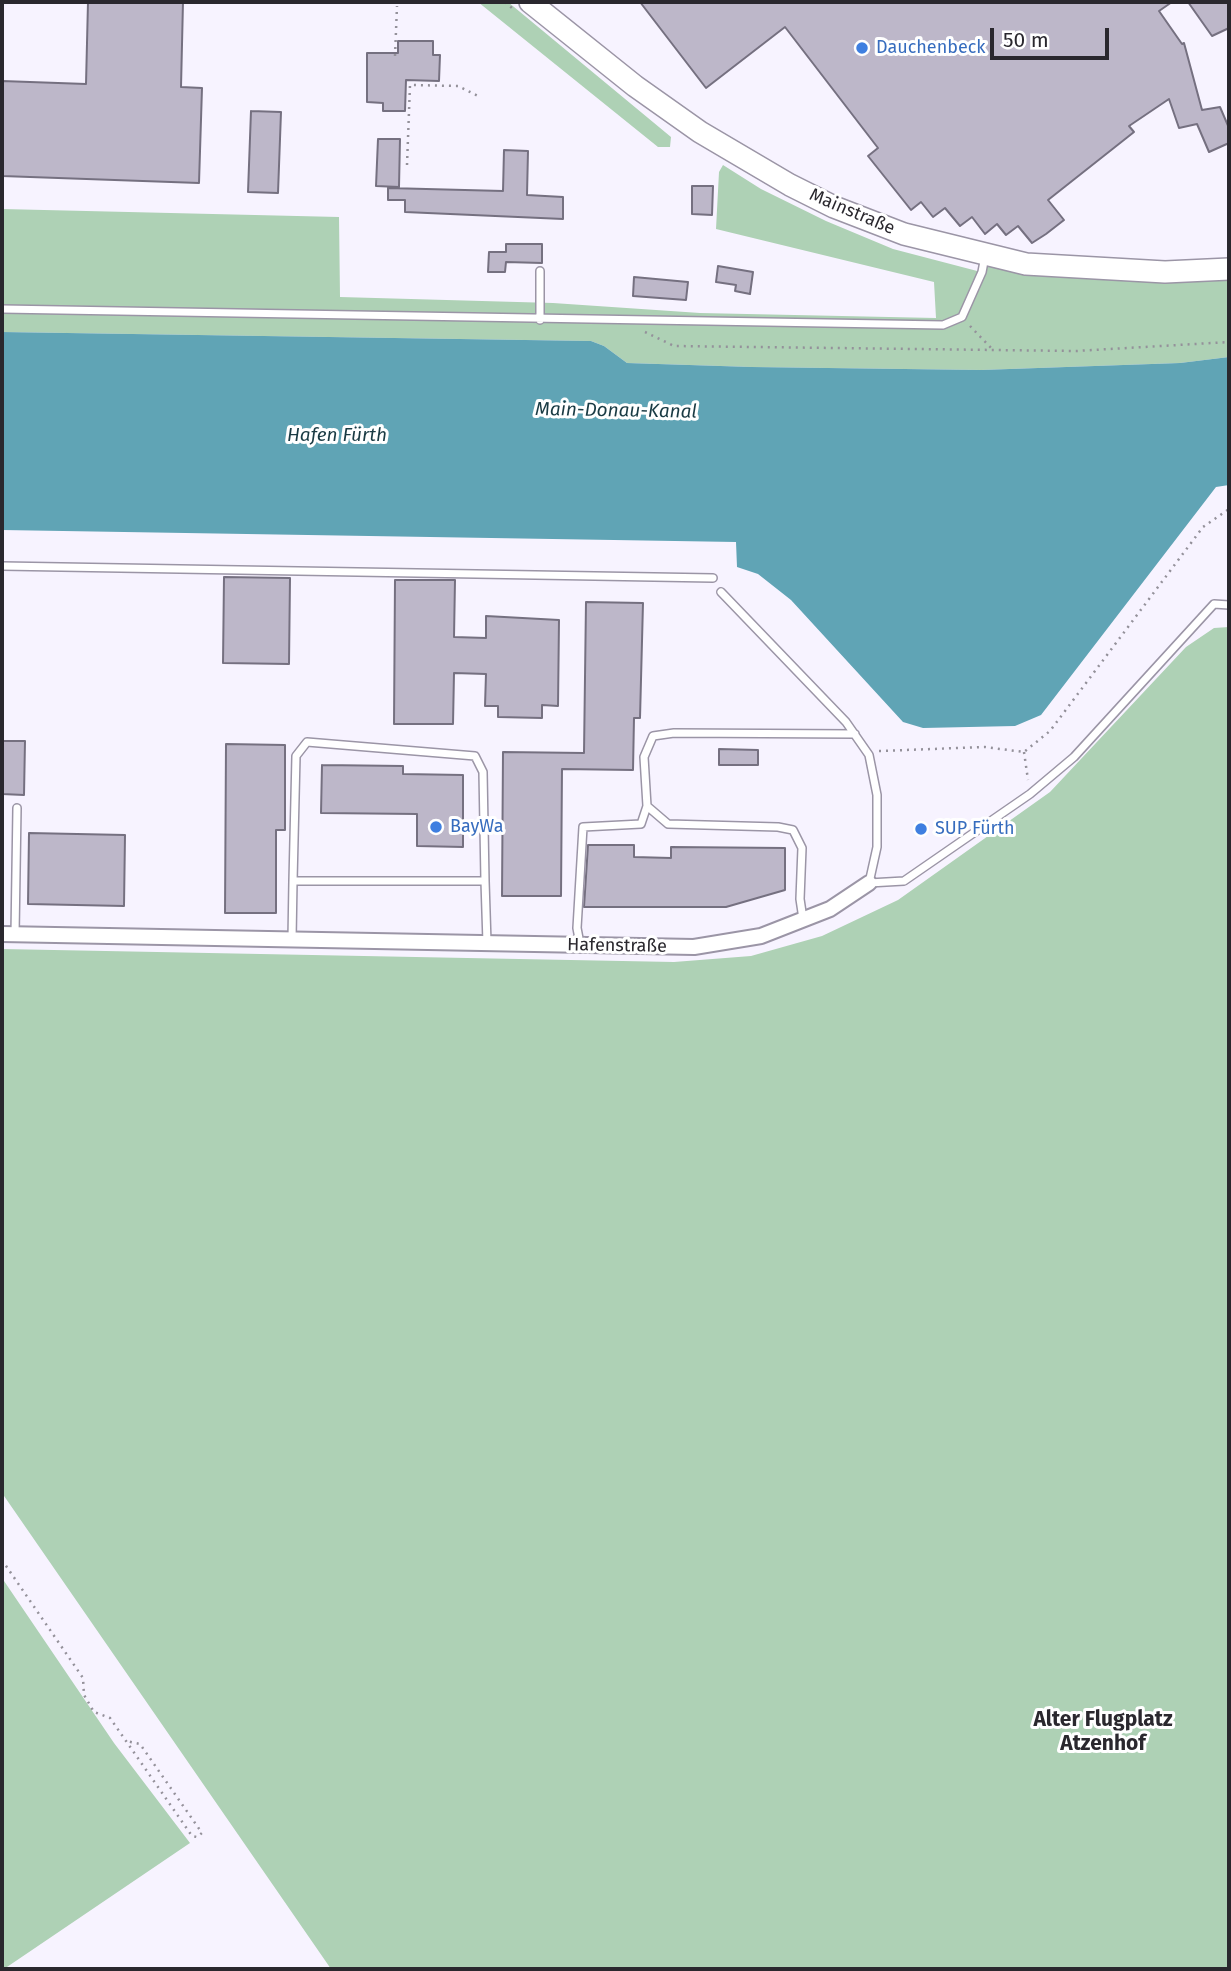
<!DOCTYPE html>
<html>
<head>
<meta charset="utf-8">
<style>
	body { margin:0 }
	#map { position:relative; width:1231px; height:1971px; overflow:hidden; background:#f7f3ff; font-family:"Fira Sans",sans-serif }
	canvas { display:block }
	.frame { position:absolute; inset:0; border:4px solid #2a282e; pointer-events:none }
	.scale { position:absolute; left:990px; top:28px; width:119px; height:32px; box-sizing:border-box; border:4px solid #2a282e; border-top:0; padding-left:9px; font-size:21px; line-height:24px; white-space:nowrap; color:#2a282e; -webkit-text-stroke:5px #fff; paint-order:stroke }
</style>
</head>
<body>
<div id="map">
<canvas width="1231" height="1971"></canvas>
<div class="frame"></div>
<div class="scale">50 m</div>
</div>
<script>
const context = document.querySelector('canvas').getContext('2d');
context.lineJoin = 'round';
function fillPath(path, color) { context.fillStyle = color; context.fill(path, 'evenodd'); }
const shape = rows => new Path2D(rows.map(r => 'M' + r).join(''));
function strokePath(path, color, width, dash) { context.strokeStyle = color; context.lineWidth = width; context.lineCap = dash ? 'butt' : 'round'; context.setLineDash(dash || []); context.stroke(path); }
function drawText(font, color, halo, rows, align = 'center') {
  context.font = font + ' "Fira Sans",sans-serif'; context.lineWidth = 6; context.setLineDash([]); context.textBaseline = 'middle'; context.strokeStyle = halo; context.fillStyle = color; for (const [text, x, y, turn = 0] of rows) {
    context.save(); context.translate(x, y); context.rotate((+turn || 0) * Math.PI / 180); context.textAlign = isNaN(turn) ? turn : align; if (halo) context.strokeText(text, 0, 0); context.fillText(text, 0, 0); context.restore();
  }
}
fillPath(shape([
	[478,2,508,2,671,137,670,147,658,147],
	[723,165,761,189,826,221,893,249,981,272,985,256,1229,269,1229,357,1180,363,981,370,752,367,627,363,604,346,591,341,2,332,2,209,339,217,340,297,553,303,700,313,936,318,934,282,716,229,719,172],
	[1229,627,1229,1969,331,1969,2,1493,2,949,674,962,751,956,822,936,898,900,1050,792,1186,647,1214,628],
	[2,1578,114,1743,190,1843,4,1969,2,1969]
]), '#aed1b5');
fillPath(shape([
	[2,332,591,341,604,346,627,363,752,367,981,370,1180,363,1229,357,1229,485,1216,487,1041,715,1015,726,923,728,903,722,791,600,758,574,737,567,736,542,2,530]
]), '#60a4b5');
const building = shape([
	[88,2,183,2,181,87,202,88,199,183,2,176,2,81,86,84,88,2],
	[640,2,1172,2,1159,11,1182,44,1184,43,1202,110,1220,107,1229,128,1229,143,1209,152,1197,124,1179,128,1169,99,1129,126,1134,132,1048,200,1064,220,1046,234,1032,243,1018,226,1006,235,997,224,985,234,972,217,960,226,945,208,933,217,921,202,911,210,868,156,878,148,785,27,706,88,640,2],
	[1188,2,1229,2,1229,28,1212,36,1188,2],
	[398,41,433,41,433,55,440,55,439,81,406,80,405,111,383,111,383,103,367,102,367,53,398,53,398,41],
	[251,111,281,112,278,193,248,192,251,111],
	[378,139,400,139,399,187,376,186,378,139],
	[504,150,528,151,527,195,563,197,563,219,405,212,405,200,388,200,388,188,503,191,504,150],
	[692,186,713,186,712,215,692,214,692,186],
	[506,244,542,244,542,263,506,262,505,272,488,272,489,252,506,252,506,244],
	[718,266,753,272,750,294,735,291,736,285,716,282,718,266],
	[634,277,688,282,686,300,633,296,634,277],
	[224,577,290,578,289,664,223,663,224,577],
	[395,580,455,580,454,637,486,638,486,616,559,620,558,706,542,705,542,718,498,717,498,706,485,706,486,674,454,673,453,724,394,724,395,580],
	[586,602,643,603,640,718,634,718,633,770,562,769,561,896,502,896,503,752,584,753,586,602],
	[2,741,25,741,24,795,2,794,2,741],
	[226,744,285,745,285,830,276,830,276,913,225,913,226,744],
	[719,749,758,750,758,765,719,765,719,749],
	[322,765,403,766,403,774,463,775,463,847,417,846,417,814,321,813,322,765],
	[29,833,125,835,124,906,28,904,29,833],
	[588,845,634,845,634,857,671,858,671,847,785,848,785,890,726,907,584,907,588,845]
]);
fillPath(building, '#bdb7c9');
strokePath(building, '#757080', 2);
const service = shape([
	[540,271,540,320],
	[2,309,943,325,962,317,982,272,985,256],
	[2,566,713,578],
	[721,592,846,722,869,755,877,795,877,847,869,883,904,881,1030,794,1074,757,1214,604,1229,605],
	[293,881,296,756,307,742,475,756,483,772,485,881],
	[803,919,800,899,802,848,793,830,778,827,668,824,647,806,644,757,653,736,674,733,855,734],
	[15,934,17,808],
	[292,939,293,881,485,881,487,943],
	[580,944,577,928,583,827,641,824,647,806]
]);
const minor = shape([
	[2,934,694,947,761,936,830,909,869,883]
]);
const secondary = shape([
	[530,2,635,86,700,132,790,185,834,207,904,234,1026,264,1165,272,1229,269]
]);
strokePath(service, '#9b95a6', 10);
strokePath(minor, '#9b95a6', 18);
strokePath(secondary, '#9b95a6', 24);
strokePath(shape([
	[505,2,513,9],
	[395,56,397,6],
	[407,165,410,85,458,86,478,96],
	[970,326,994,351],
	[645,332,674,346,1076,351,1229,342],
	[879,751,985,747,1024,752,1050,731,1203,527,1229,509],
	[1024,752,1028,780],
	[2,1560,83,1678,84,1695,94,1712,110,1718,126,1741,192,1836,197,1837,202,1833,140,1744,126,1741]
]), '#94919a', 2.5, [2, 5]);
strokePath(service, '#fff', 7);
strokePath(minor, '#fff', 14);
strokePath(secondary, '#fff', 21);
for (const [x, y, r, color] of [
	[862,48,7,"#3f7fe0"],
	[436,827,7,"#3f7fe0"],
	[921,829,7,"#3f7fe0"]
]) { const dot = new Path2D(); dot.arc(x, y, r, 0, 2 * Math.PI); context.fillStyle = color; context.fill(dot); strokePath(dot, '#fff', 2.5); }
drawText('18px', '#366cbe', '#fff', [
	["Dauchenbeck",876,48],
	["BayWa",450,827],
	["SUP Fürth",935,829]
], 'left');
drawText('18px', '#2a282e', '#fff', [
	["Mainstraße",852,212,23],
	["Hafenstraße",617,946,1]
]);
drawText('italic 19px', '#1a3b44', '#fff', [
	["Main-Donau-Kanal",616,411,1],
	["Hafen Fürth",337,436]
]);
drawText('bold 21px', '#2a282e', '#fff', [
	["Alter Flugplatz",1103,1720],
	["Atzenhof",1103,1744]
]);
</script>
</body>
</html>
